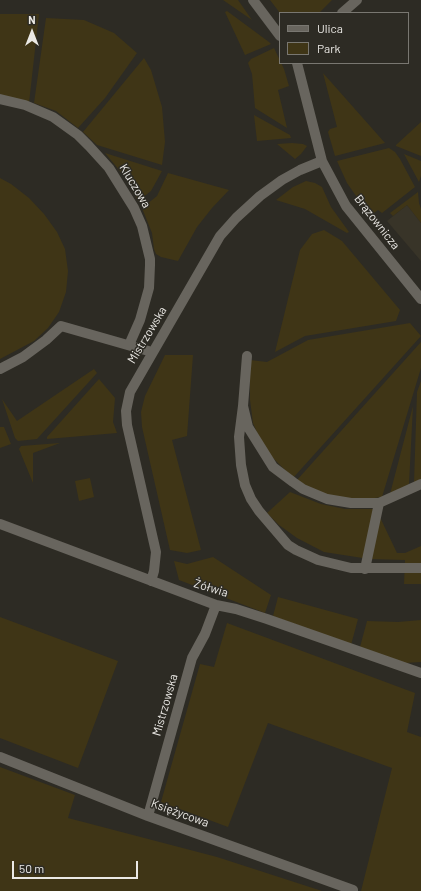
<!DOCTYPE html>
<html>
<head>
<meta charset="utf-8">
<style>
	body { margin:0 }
	#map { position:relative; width:421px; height:891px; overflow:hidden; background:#2d2b24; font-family:Barlow,sans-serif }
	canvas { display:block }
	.legend { position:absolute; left:279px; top:12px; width:130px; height:52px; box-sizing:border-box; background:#2d2b24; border:1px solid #797771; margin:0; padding:5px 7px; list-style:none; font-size:12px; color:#ebe9e5 }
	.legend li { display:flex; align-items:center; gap:8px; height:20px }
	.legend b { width:20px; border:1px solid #797771 }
	.north { position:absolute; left:12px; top:12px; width:40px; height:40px; -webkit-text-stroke:3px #2d2b24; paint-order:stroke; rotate:0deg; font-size:11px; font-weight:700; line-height:16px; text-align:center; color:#ebe9e5 }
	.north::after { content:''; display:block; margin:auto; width:14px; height:18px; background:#ebe9e5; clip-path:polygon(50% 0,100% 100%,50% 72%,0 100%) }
	.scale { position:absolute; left:12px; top:861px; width:126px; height:18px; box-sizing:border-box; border:2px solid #ebe9e5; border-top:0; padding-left:5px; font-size:12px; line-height:14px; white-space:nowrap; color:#ebe9e5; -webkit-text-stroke:3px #2d2b24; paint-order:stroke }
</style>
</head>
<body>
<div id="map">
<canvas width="421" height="891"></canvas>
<ul class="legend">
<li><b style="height:5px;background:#68655e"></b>Ulica</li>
<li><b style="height:11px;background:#3f3516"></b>Park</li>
</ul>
<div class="north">N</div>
<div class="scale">50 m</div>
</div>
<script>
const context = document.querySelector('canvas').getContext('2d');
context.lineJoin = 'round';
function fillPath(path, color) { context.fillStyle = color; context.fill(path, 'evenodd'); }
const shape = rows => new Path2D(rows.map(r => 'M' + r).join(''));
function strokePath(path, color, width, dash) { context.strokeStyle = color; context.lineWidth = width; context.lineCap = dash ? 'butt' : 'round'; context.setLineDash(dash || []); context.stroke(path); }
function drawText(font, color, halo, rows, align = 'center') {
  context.font = font + ' Barlow,sans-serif'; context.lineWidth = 3; context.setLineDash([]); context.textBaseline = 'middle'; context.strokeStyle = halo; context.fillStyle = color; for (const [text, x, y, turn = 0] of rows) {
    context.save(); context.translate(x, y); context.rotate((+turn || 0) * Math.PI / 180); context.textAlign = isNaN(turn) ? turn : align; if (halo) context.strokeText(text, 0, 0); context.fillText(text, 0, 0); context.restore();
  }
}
fillPath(shape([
	[407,205,421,223,421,261,387,221]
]), '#383428');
fillPath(shape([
	[223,0,238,0,252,20],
	[270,0,332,0,319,13,280,13],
	[227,11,269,42,271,44,245,55,225,12],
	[0,14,39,14,29,103,0,95],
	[46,18,84,20,114,33,137,53,105,98,78,128,56,111,34,103],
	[274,48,284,69,289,86,278,90,287,128,255,108,252,74,248,63,251,59],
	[144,58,151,70,162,107,165,142,162,165,97,145,83,132],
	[323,73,385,143,335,156,328,132,330,129,337,127],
	[254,115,290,135,291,138,257,141],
	[421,122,421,156,396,146,396,145],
	[292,143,303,144,307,146,301,154,295,159,277,144],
	[389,148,395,152,400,159,415,187,382,213,378,210,370,216,347,183,337,161],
	[105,153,162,171,151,191,138,201,125,177],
	[404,154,421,161,421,176,419,182],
	[168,173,229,190,212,208,197,227,178,261,161,257,156,254,154,249,152,233,142,208,157,196],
	[0,178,11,184,29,198,44,214,57,232,65,249,68,271,66,292,59,312,48,328,34,341,0,359],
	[306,181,315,183,322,187,331,207,349,232,347,233,305,209,276,200,293,187],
	[418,192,419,203,421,209,421,223,407,205,393,216,390,213],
	[324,230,342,241,400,310,396,321,305,336,275,352,300,250,312,234],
	[410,323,421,336,293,478,269,454,262,444,253,423,250,400,250,360,267,362,308,340],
	[421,342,421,368,382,497,367,499,351,499,328,495,310,488,297,480],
	[165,355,193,355,187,436,172,440,201,550,187,553,170,550,142,427,141,412,145,396],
	[94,369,97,373,37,439,18,441,15,438,2,399,17,421],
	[99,379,115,398,113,422,117,433,47,439,47,437],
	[421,381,421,480,414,483,417,392],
	[413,406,409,484,390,494],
	[0,427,4,427,11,444,0,448],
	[60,443,33,453,33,483,19,449,21,446],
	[90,478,94,497,79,501,75,481],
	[290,492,321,504,345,509,376,509,397,553,405,553,421,546,421,584,404,584,405,560,369,559,324,552,297,538,279,525,267,513],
	[213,557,271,595,265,613,179,580,174,561,187,564],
	[278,597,358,619,351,645,273,616],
	[0,617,118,661,78,768,0,738],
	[421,620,421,662,404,663,360,647,367,621,398,622],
	[227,623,415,693,407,732,421,737,421,891,361,891,392,768,268,723,228,827,161,802,200,664,214,667],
	[0,767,75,795,68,818,217,857,322,891,0,891]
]), '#3f3516');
strokePath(shape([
	[253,0,280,36],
	[342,13,357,0],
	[297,63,322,161,346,206,421,299],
	[0,99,25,105,53,117,78,135,89,146,109,168,134,208,142,226,150,259,150,265,149,288,140,320,129,345],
	[247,356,243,406,248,427,273,467,293,482,303,489,327,499,351,503,379,503,421,484],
	[0,369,23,357,46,340,61,326,152,352],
	[243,406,239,437,241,465,245,485,251,499,259,511,288,545,296,550,318,560,351,568,421,568],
	[0,524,216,605,236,609,267,619,421,673],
	[365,569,379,503],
	[151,581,154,571,156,552,127,425,126,411,130,392,220,236,236,218,260,196,282,180,300,170,322,161],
	[0,757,148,816,353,890],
	[148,816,192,658,205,634,216,605]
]), '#68655e', 10);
drawText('12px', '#ebe9e5', '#2d2b24', [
	["Kluczowa",135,186,59],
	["Brązownicza",377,222,52],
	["Mistrzowska",147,335,-59],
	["Żółwia",211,588,17],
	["Mistrzowska",165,705,-74],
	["Księżycowa",180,813,20]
]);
</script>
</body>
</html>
